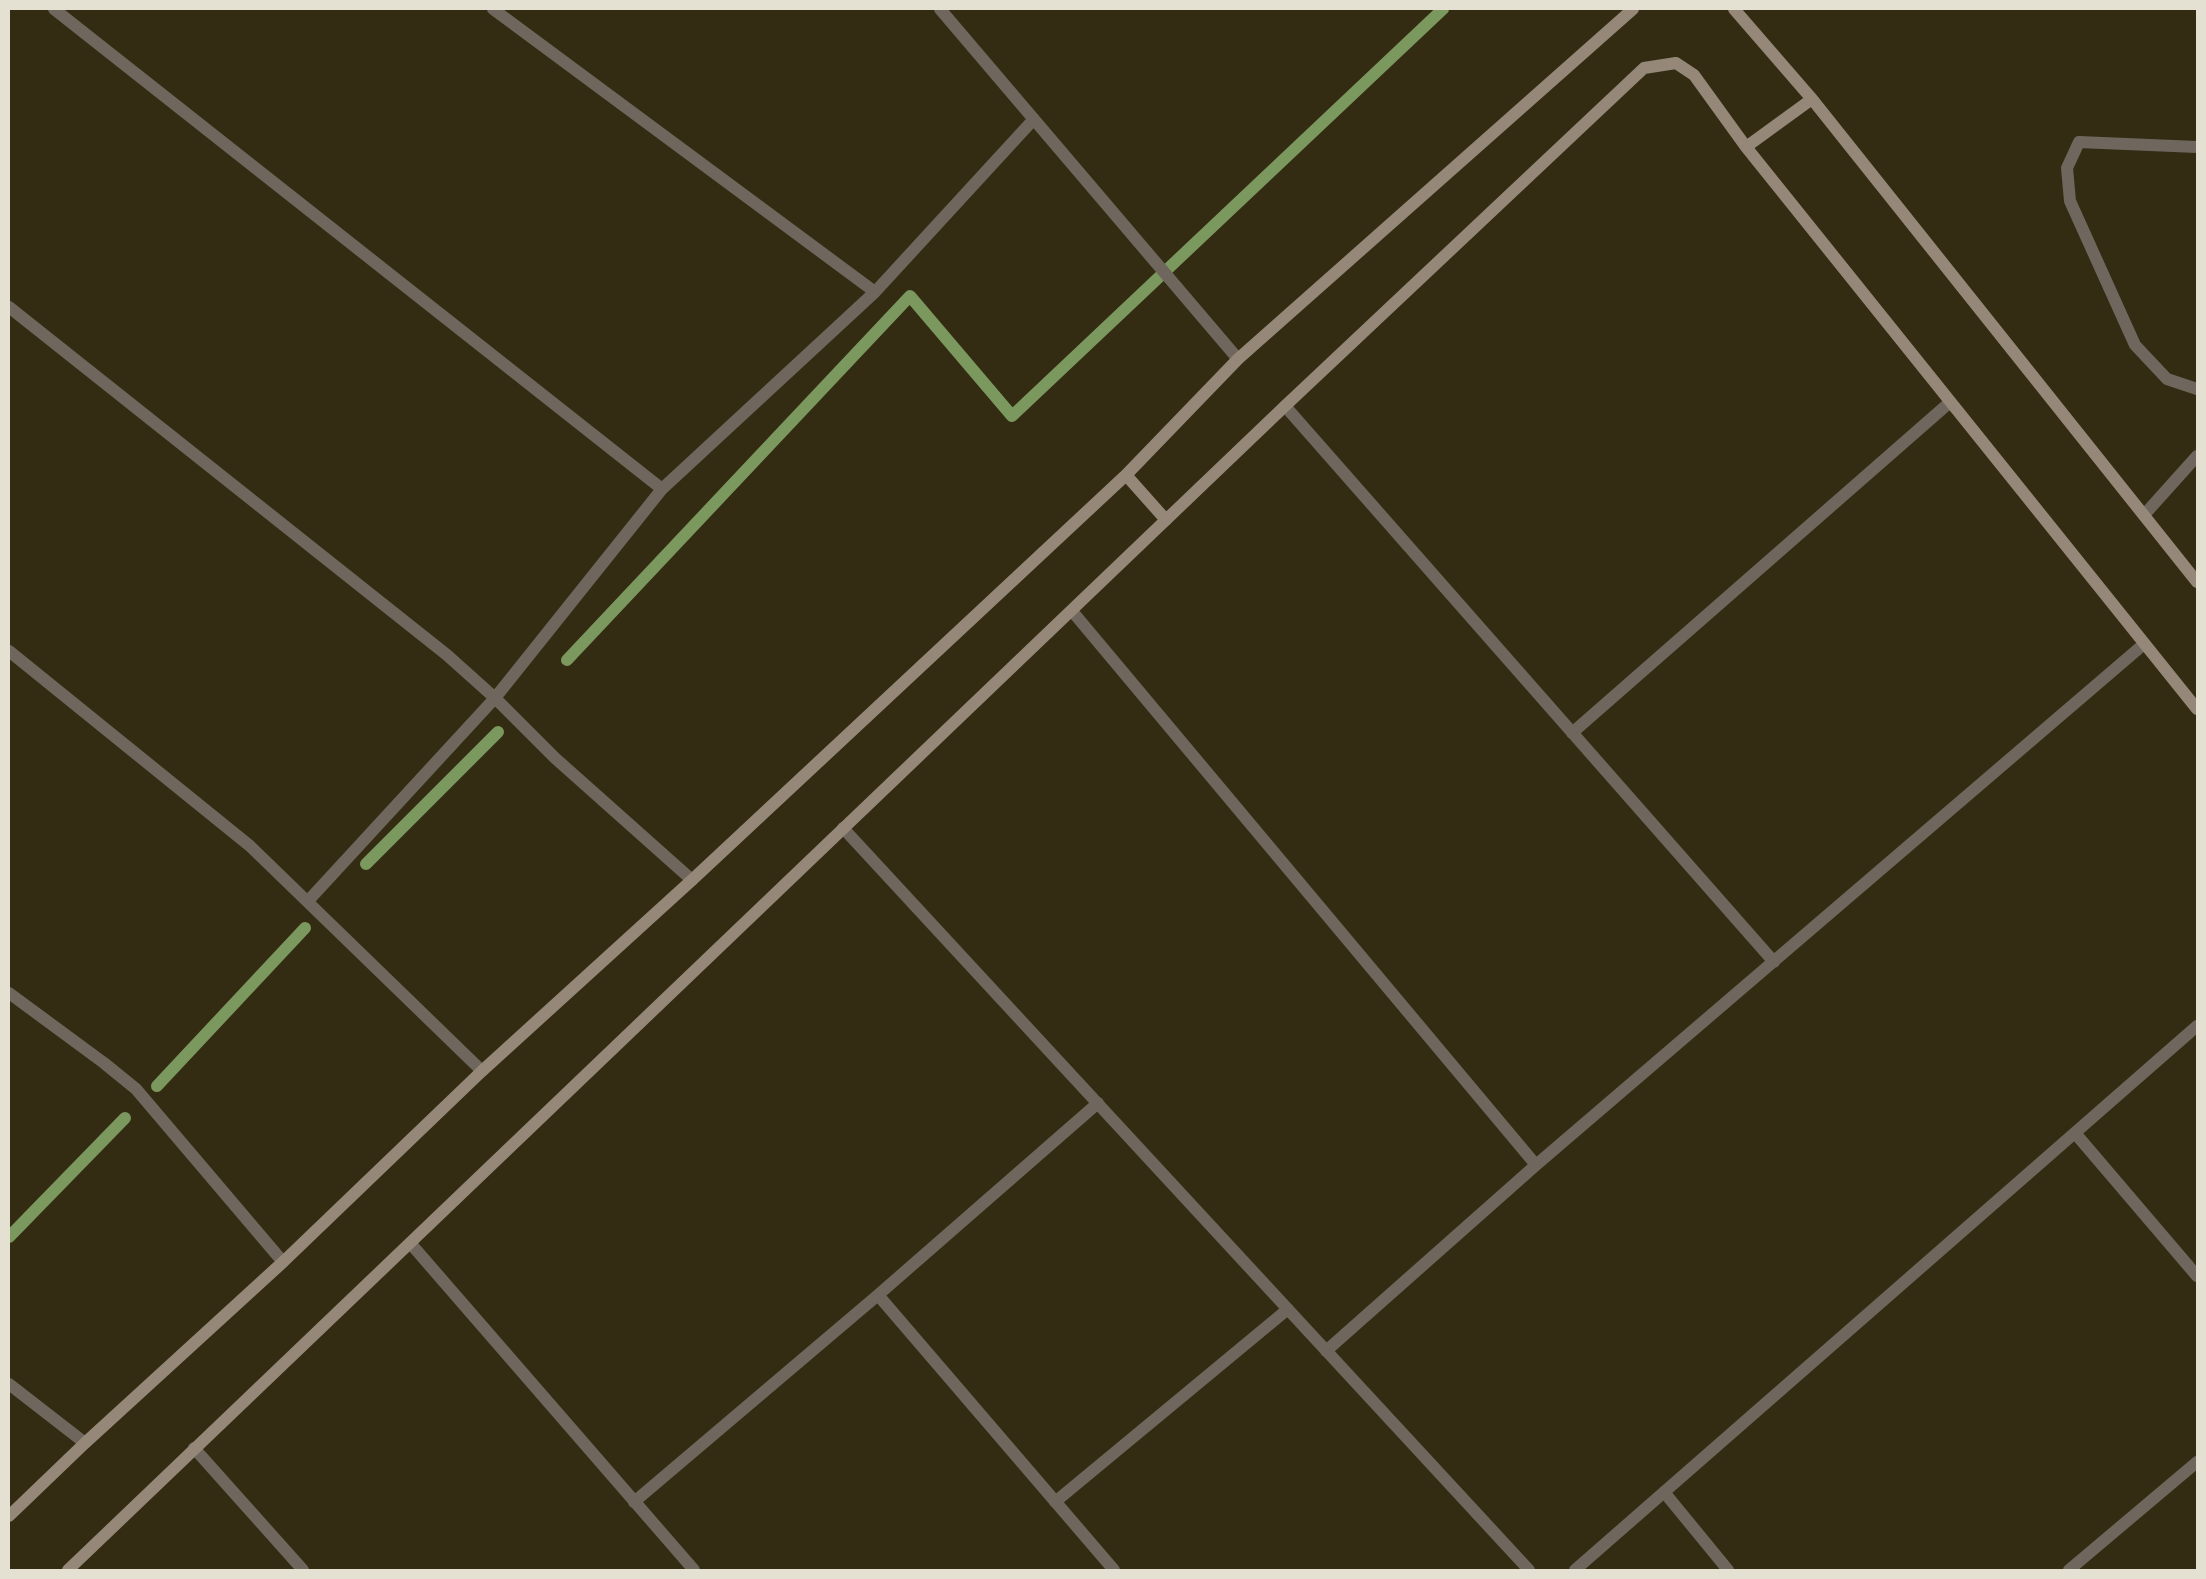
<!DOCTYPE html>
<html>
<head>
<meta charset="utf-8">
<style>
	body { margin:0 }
	#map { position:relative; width:2206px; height:1579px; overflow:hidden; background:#332c12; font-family:Overpass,sans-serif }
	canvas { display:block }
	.frame { position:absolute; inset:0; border:10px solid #e5e1d2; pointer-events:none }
</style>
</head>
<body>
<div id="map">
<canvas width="2206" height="1579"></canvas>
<div class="frame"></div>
</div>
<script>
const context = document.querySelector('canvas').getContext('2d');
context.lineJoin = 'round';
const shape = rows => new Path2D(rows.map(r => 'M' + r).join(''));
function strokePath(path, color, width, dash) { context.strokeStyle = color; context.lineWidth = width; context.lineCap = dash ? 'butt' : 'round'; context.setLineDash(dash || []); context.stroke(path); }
strokePath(shape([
	[567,660,910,296,1012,416,1443,9],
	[366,864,498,732],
	[157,1086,305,928],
	[9,1237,125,1118]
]), '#7b985e', 12);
strokePath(shape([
	[2197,147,2079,142,2067,168,2070,201,2135,345,2167,379,2197,389],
	[2144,515,2197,456]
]), '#6f675d', 12);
strokePath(shape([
	[54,9,662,489],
	[493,9,875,292],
	[940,9,1238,359],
	[9,307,447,655,495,698,555,758,692,880],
	[1285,406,1774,962],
	[1072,611,1536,1165],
	[9,651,250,846,482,1071],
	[1572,733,1949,403],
	[843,828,1529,1570],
	[308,901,495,698,662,489,875,292,1034,119],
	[9,993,104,1063,136,1089,283,1262],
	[2075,1133,2197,1276],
	[411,1244,694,1570],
	[878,1295,1114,1570],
	[1326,1351,1536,1165,2144,644],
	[9,1384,85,1443],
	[194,1448,303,1570],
	[1664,1492,1728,1570],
	[634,1502,878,1295,1098,1103],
	[1055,1502,1288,1309],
	[1575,1570,2197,1026],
	[2069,1570,2197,1462]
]), '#6f675d', 12);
strokePath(shape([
	[1734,9,1812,99,2197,582],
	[1746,147,1812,99],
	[1126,475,1166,520],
	[9,1516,85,1443,283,1262,482,1071,692,880,1126,475,1238,359,1633,9],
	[68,1570,1285,406,1644,68,1676,63,1694,75,1746,147,2197,709]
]), '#958878', 12);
</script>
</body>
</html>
